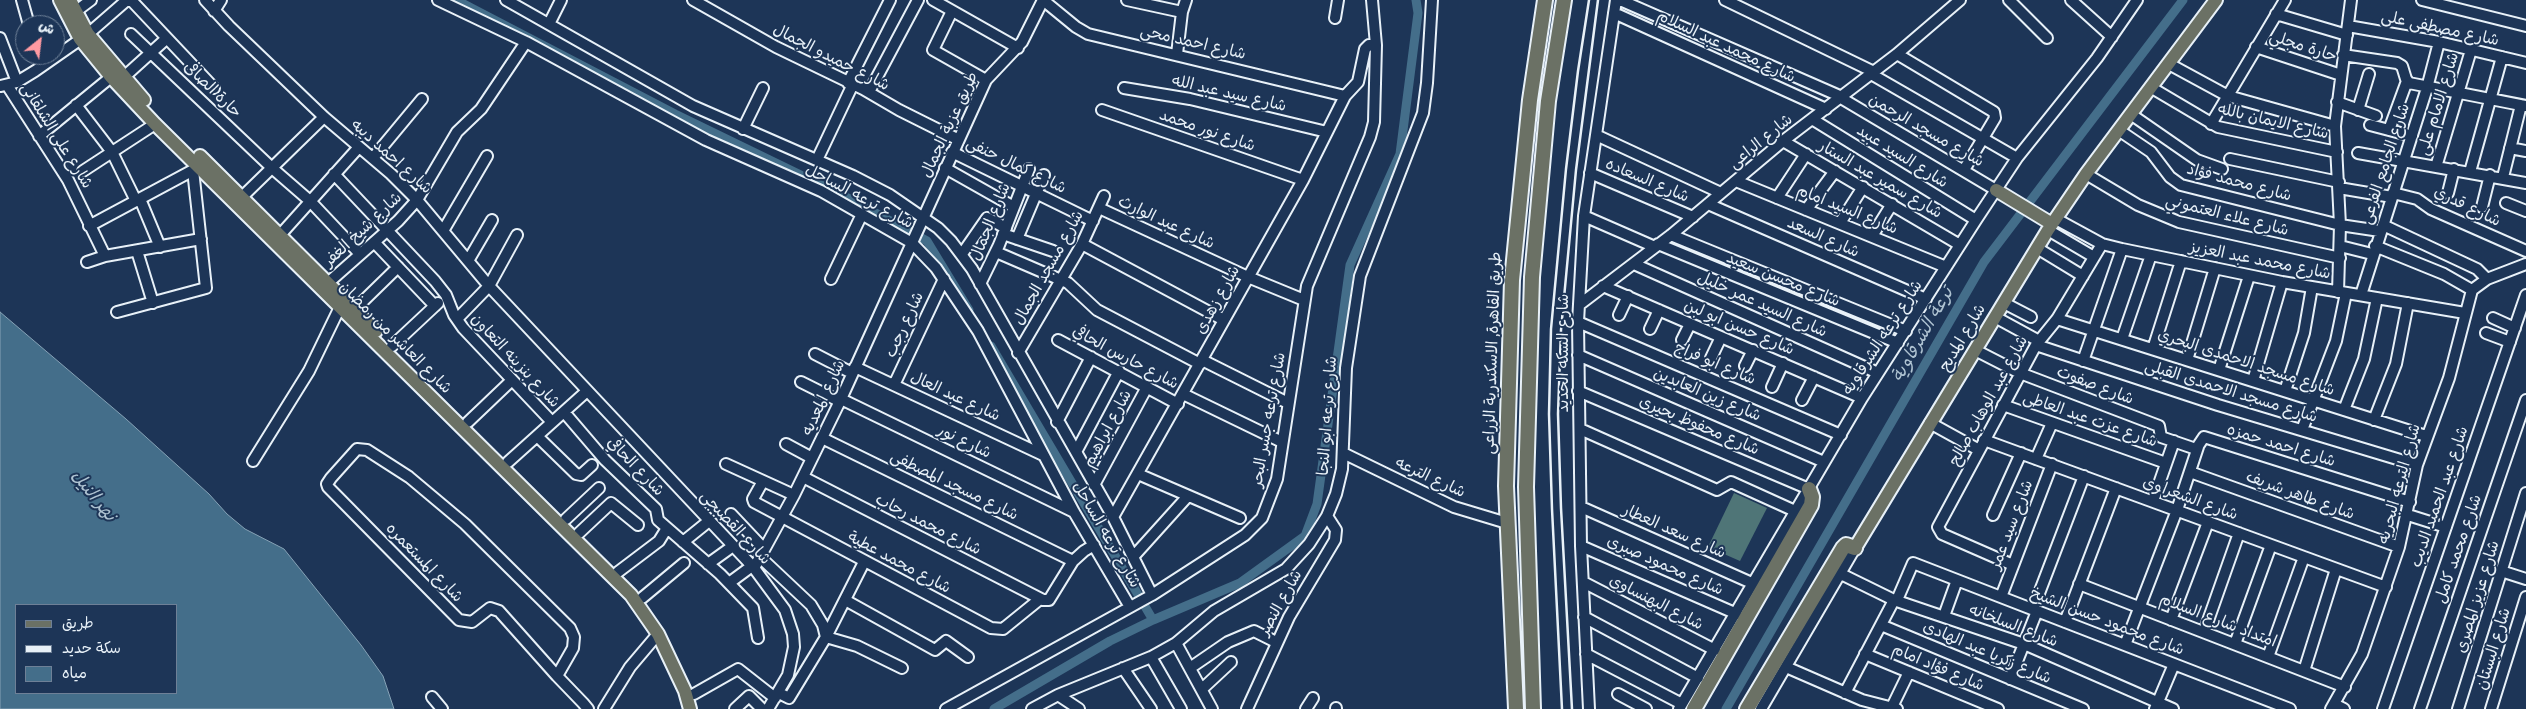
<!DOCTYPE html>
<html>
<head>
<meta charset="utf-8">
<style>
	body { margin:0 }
	#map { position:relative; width:2526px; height:709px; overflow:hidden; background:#1d3557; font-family:"Balsamiq Sans","Playpen Sans Arabic",sans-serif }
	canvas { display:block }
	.legend { position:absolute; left:15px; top:604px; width:162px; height:90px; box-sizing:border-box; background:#1d3557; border:1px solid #6e8097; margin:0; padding:6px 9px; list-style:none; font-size:15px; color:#e8f1f8 }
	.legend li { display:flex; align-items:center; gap:10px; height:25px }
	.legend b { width:25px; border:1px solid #6e8097 }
	.north { position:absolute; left:15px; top:15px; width:50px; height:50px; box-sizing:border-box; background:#1d3557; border:1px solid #6e8097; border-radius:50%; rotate:29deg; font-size:14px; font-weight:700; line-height:20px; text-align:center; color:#e8f1f8 }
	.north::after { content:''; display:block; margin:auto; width:18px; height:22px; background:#ff9aa2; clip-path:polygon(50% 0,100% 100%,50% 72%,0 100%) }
</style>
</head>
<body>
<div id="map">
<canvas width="2526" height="709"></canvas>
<ul class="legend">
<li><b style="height:6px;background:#6b7165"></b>طريق</li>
<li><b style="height:6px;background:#e8f1f8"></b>سكة حديد</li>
<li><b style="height:14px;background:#446e8a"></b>مياه</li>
</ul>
<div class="north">ش</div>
</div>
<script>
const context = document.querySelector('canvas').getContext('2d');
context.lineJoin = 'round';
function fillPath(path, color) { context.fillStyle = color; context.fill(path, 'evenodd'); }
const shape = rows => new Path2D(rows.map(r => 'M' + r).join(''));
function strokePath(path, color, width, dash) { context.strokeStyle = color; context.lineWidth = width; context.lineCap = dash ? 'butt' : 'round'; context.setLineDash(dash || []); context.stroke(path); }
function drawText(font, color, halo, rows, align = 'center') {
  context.font = font + ' "Balsamiq Sans","Playpen Sans Arabic",sans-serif'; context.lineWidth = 4; context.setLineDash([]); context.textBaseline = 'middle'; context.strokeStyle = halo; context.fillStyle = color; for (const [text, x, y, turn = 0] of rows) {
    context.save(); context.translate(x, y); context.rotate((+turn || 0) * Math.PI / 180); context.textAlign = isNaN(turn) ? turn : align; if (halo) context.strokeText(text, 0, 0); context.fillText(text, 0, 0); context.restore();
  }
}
fillPath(shape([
	[1734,493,1767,508,1740,561,1708,547]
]), '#4f7577');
const water = shape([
	[0,312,126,419,209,494,227,514,245,529,284,549,361,645,383,676,394,709,0,709,0,312],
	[16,605,176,605,176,693,16,693,16,605]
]);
fillPath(water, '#446e8a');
strokePath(water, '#86a2b6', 1);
strokePath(shape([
	[456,0,675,114,848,198,927,241,969,310],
	[991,346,1153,620],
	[994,709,1110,641,1153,620,1240,583,1305,536,1317,504,1350,265,1400,154,1418,13,1416,0],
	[1726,709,1984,262,2183,0]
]), '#446e8a', 9);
const minor = shape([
	[22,0,29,25],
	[131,0,214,88],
	[205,0,229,26,324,117,391,174,417,200,489,286,754,568,785,610,793,634,794,647,788,675,768,709],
	[438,0,526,42,706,140,821,191,912,243,936,268,978,331,1074,512,1130,607],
	[506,0,693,106,853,176,890,195,938,228,951,241,972,269,1113,517,1152,595],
	[693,0,776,47,863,89,899,110,957,139],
	[933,0,1018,48],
	[1127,0,1182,12],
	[1620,0,1842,97],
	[1725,0,1874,72],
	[2009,0,2047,38],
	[2071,0,2112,37],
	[2422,0,2526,26],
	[214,11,221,0],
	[952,11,933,50,986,80],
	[75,12,91,0],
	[1614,13,1826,109],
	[2276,14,2347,35],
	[1335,18,1338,0],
	[549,24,561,0],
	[2348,26,2439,42,2526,63],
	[131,34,272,168,310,201,360,254],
	[0,38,17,82],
	[2256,47,2341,75],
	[1177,54,1182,12,1186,0],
	[1897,54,1994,112,1995,118,1964,170],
	[2343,55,2397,63,2402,66,2406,79,2409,83,2526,106],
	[2169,64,2228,96,2335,126],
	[1871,74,2017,158],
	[124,77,166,39],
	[848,83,890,0],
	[7,85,68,180,105,256],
	[1,86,17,82,35,71,88,34,127,0],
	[1124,88,1190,99,1327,132],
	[2152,88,2218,127,2337,152],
	[869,92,918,0],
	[1841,98,1996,190],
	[2337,102,2376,116],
	[76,105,112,152,136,201],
	[1102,110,1303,180],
	[2358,110,2369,74],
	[2132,115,2197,160,2222,169],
	[1812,119,1976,220],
	[2211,124,2285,0],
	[2370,125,2412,136],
	[743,129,763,88],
	[2389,130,2407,81],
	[2120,131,2151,152,2170,177,2181,185,2340,225,2380,231],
	[1596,135,1721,193],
	[39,136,111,77],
	[1783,141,1960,245],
	[2510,148,2526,151],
	[952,152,1093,221],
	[2358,153,2526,183],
	[373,158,422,99],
	[2230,159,2339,182],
	[817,160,853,84],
	[2436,167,2471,50],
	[945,168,1014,207],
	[83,171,155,124],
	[2470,172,2502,57],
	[1590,173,1693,217],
	[334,174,435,281,446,295,454,315,463,328,552,422],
	[2086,174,2138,205,2179,222,2340,258],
	[2503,177,2521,105],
	[1736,181,1946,267],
	[2339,188,2392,197],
	[2393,193,2417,199,2431,209,2526,251],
	[2448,193,2454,169],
	[243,196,324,117],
	[1777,198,1806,154],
	[140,199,160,247],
	[2506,203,2526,211],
	[1708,204,1926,299],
	[2482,207,2490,175],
	[1099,208,1248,277,1304,300],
	[1806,210,1835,171],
	[1584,216,1655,247],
	[2056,219,2102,244,2122,249,2282,282,2465,313],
	[1840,223,1863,187],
	[2383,225,2477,269,2487,279],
	[89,226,199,167],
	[2048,230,2094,257],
	[443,231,487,156],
	[281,234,359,147],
	[1003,234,1053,251],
	[1671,235,1906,331],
	[1872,236,1892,204],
	[1017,239,1044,175],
	[374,242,435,306],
	[1082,244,1224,320],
	[1658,244,1898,343],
	[2340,246,2372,254],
	[2375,246,2444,274,2472,290],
	[2037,248,2083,276],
	[137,251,153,303],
	[996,252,1068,283,1097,310,1200,364],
	[962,254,987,218,1006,228],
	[468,261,492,220],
	[87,262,105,256,201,239],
	[1634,264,1878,373],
	[831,279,862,214],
	[329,282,398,221,417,200,457,132,481,109,526,42],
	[980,284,999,245,1029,169],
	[1603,286,1862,398],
	[2338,292,2340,225,2335,126,2351,0],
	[2361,295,2427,88,2439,42],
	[2004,303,2031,317],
	[1579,305,1671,235,1783,141,1897,54,1960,0],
	[355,309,398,267],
	[117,312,206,288,193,170],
	[1619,315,1628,296],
	[1995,317,2039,341],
	[2493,318,2515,328],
	[457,319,489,286,517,235],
	[2057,319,2426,436],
	[1578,322,1841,435],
	[1650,329,1659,310],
	[2486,333,2510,342],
	[2122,339,2151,255],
	[1058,340,1178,404],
	[1682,340,1690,324],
	[2036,345,2218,405,2417,465],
	[392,346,438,303],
	[2153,349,2181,261],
	[1975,350,2020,373,2159,426,2161,437,2196,449,2204,437,2410,502],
	[1018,353,1082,244,1104,196],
	[815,354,852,373],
	[1578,355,1824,462],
	[1711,358,1721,337],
	[1202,360,1288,403],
	[2187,360,2215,268],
	[2083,361,2122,249],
	[1745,366,1753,350],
	[855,367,1043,455],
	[2219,370,2249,276],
	[2253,381,2282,282],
	[801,382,839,401],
	[894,385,944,279],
	[1772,387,1783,363],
	[1578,391,1809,489],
	[2285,391,2304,333,2312,287],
	[1183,394,1282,442],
	[841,399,1074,512],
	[1802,400,1814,377],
	[2003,405,2166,463],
	[2344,410,2364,359,2377,298],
	[564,412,605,460,656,509,658,520,720,574,753,608,758,638],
	[2374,420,2396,364,2408,303],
	[468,422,511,381],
	[1057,422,1091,357],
	[1930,423,1979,450],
	[1580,429,1717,490,1731,482,1795,511],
	[2302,430,2336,341,2346,293],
	[537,436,576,474,581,475,592,465],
	[822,438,1073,561],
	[1984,440,2386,587],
	[786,444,812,458],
	[1076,452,1119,371],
	[1343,453,1454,507,1507,523],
	[2036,459,2052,423],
	[253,461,309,371,340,307],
	[508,462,587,391],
	[726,464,794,495],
	[2190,472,2399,547],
	[1138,474,1240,518],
	[803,477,1043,600,1049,600,1073,561,1084,551,1094,545],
	[763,481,753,499,754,502,991,628,1003,629,1040,599],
	[1094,485,1147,387],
	[2153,501,2174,441],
	[1581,507,1754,584],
	[731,514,764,549],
	[1993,515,2021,453],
	[2408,515,2446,527],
	[1113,517,1303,180,1345,96,1358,82,1365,49,1369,45,1376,45],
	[566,519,599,488],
	[579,533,611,503,638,525],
	[683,542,709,521],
	[1581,546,1737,614],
	[760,557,811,605,823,625,826,637,857,646,902,668],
	[1133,557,1188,496],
	[708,564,733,546],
	[2013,565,1942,534,1938,527,2036,345,2057,319,2102,244],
	[754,568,794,495,841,399,986,80,1022,42,1043,0,1076,27,1088,34,1345,96],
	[2501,571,2526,579],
	[618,572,659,541,667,528],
	[1841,574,1894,600,2024,644,2173,709],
	[1583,582,1715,650],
	[729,583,752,566],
	[2079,584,2345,687],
	[2001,597,2052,464],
	[642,598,684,563],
	[845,600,935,650,946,641,968,657],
	[1897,600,1913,563,2290,709],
	[2033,609,2084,476],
	[1944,616,1957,580],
	[1584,617,1698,678],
	[2171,620,2208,522],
	[2065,622,2116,488],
	[1881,625,2083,709],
	[2204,632,2239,533],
	[1176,643,1212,709],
	[2235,644,2271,545],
	[2125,645,2177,510,2198,447],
	[1586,654,1682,704],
	[1865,654,1998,709],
	[1151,657,1181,709],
	[2268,657,2304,557],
	[1786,667,1862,700,1897,709],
	[1123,668,1151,709],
	[1190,668,1228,642,1254,631,1276,642],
	[2304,671,2336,569],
	[557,676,573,648,574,637,570,628,465,524,409,477,367,450,357,449,331,478,327,484,328,487,459,620,472,622,490,608,499,611,557,676,583,703,588,709],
	[2010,679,2037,611],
	[1202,689,1231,662],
	[779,693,789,698,826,637,864,562],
	[1845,693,1894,600],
	[694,694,738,669,775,698],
	[1618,694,1646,709],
	[1058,695,1079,709],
	[432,697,442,709],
	[2334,704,2344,709],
	[604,709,630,667,658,634],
	[735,709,749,696,762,709],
	[946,709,1152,595,1245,535,1262,518,1277,479,1307,286,1370,137,1374,122,1376,45,1372,0],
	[1032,709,1058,695,1151,657,1176,643,1214,611,1286,569,1309,544,1327,516,1336,494,1342,469,1346,368,1360,276,1423,113,1427,83,1432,0],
	[1247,709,1289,617,1335,540,1336,530,1327,516],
	[1306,709,1313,698],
	[1336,709,1336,708],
	[1589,709,1581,546,1578,322,1584,216,1616,0],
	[1679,709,1862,398,1976,220,2017,158,2097,58,2137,0],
	[1761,709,1855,548],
	[1891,709,1909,672],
	[2155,709,2174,664],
	[2331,709,2362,654,2399,547,2417,465,2449,378,2472,290,2487,279,2526,264],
	[2383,709,2526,295],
	[2420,709,2526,400],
	[2458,709,2526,493],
	[2491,709,2526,597]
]);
const major = shape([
	[60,0,80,39,111,77,155,124,631,595,658,634,685,691,690,709],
	[70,0,88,34,144,100],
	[200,156,376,331],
	[1996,190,2052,224],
	[1855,548,2048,230,2086,174,2216,0]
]);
const highway = shape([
	[1516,709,1506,486,1512,280,1530,100,1545,0],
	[1533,709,1526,487,1532,277,1548,101,1564,0],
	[1694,709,1811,505,1812,497,1809,489],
	[1747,709,1843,548,1846,545,1855,548]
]);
strokePath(minor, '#e8f1f8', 14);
strokePath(major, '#e8f1f8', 16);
strokePath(highway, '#e8f1f8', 18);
strokePath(minor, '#1d3557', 10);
strokePath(major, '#6b7165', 12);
strokePath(highway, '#6b7165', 14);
strokePath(shape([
	[1562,709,1552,509,1549,414,1551,329,1566,169,1578,71,1589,0],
	[1572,709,1561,508,1558,414,1561,330,1576,170,1598,0]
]), '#e8f1f8', 2.5);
drawText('16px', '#e8f1f8', '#1d3557', [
	["شارع مصطفى على",2440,29,12],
	["شارع احمد محى",1193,43,13],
	["شارع محمد عبد السلام",1726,47,25],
	["حارة مجلي",2303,47,18],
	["شارع حميدو الجمال",831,58,27],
	["حارة الصافى",212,90,44],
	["شارع سيد عبد الله",1229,94,13],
	["شارع الامام على",2439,104,-73],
	["شارع الايمان بالله",2273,122,13],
	["طريق عزبة الجمال",950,125,-65],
	["شارع نور محمد",1207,131,19],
	["شارع مسجد الرحمن",1926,131,30],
	["شارع على الشلقانى",56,136,58],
	["شارع الراعى",1761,142,-39],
	["شارع احمد ديبه",391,157,42],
	["شارع السيد عبيد",1902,157,32],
	["شارع الجامع الفرعى",2386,164,-72],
	["شارع كمال حنفى",1016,166,26],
	["شارع سمير عبد الستار",1880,180,30],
	["شارع السعاده",1647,181,23],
	["شارع محمد فؤاد",2239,183,15],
	["شارع ترعه الساحل",859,197,28],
	["شارع قدري",2467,207,26],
	["شارع السيد امام",1847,210,22],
	["شارع علاء العتموني",2227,216,14],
	["شارع الجمال",991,222,-68],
	["شارع عبد الوارث",1166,223,25],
	["شارع شيخ الغفر",363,230,-43],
	["شارع السعد",1823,238,24],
	["شارع محمد عبد العزيز",2260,261,11],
	["شارع مسجد الجمال",1049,268,-61],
	["شارع محسن سعيد",1783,280,22],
	["شارع زهدى",1218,300,-61],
	["شارع السيد عمر خليل",1762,305,24],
	["شارع رجب",905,325,-65],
	["شارع حسن ابو لبن",1739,328,23],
	["شارع العاشر من رمضان",395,338,45],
	["شارع ترعه الشرقاويه",1883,338,-57],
	["شارع المديح",1963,338,-59],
	["طريق القاهرة, الاسكندرية الزراعى",1493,353,-88],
	["شارع السكه الحديد",1564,353,-90],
	["شارع حارس الحافي",1125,358,28],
	["شارع بنزينه التعاون",515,361,47],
	["شارع مسجد الاحمدى البحري",2246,363,18],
	["شارع ابو فراج",1715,364,23],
	["شارع صفوت",2095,386,21],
	["شارع مسجد الاحمدى القبلى",2231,392,17],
	["شارع زين العابدين",1707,395,23],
	["شارع عبد العال",955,397,25],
	["شارع المعديه",824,398,-65],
	["شارع عبد الوهاب صالح",1989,401,-61],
	["شارع ترعه ابو النجا",1328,416,-86],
	["شارع ترعه جسر البحر",1269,420,-80],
	["شارع عزت عبد العاطى",2090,420,19],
	["شارع محفوظ بحيرى",1699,426,23],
	["شارع ابراهيم",1108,429,-62],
	["شارع نور",964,442,26],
	["شارع احمد حمزه",2281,446,17],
	["شارع الحافي",635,467,46],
	["شارع الترعه",1430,478,25],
	["شارع الترعه البحريه",2400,484,-75],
	["شارع مسجد المصطفى",954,486,26],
	["شارع طاهر شريف",2300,496,20],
	["شارع عبد الحميد الديب",2440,497,-71],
	["شارع الشعراوى",2190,499,20],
	["شارع محمد رحاب",928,525,27],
	["شارع سيد عمر",2012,525,-69],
	["شارع القصبجى",735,528,47],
	["شارع سعد العطار",1674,532,24],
	["شارع ترعه الساحل",1106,535,60],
	["شارع محمد كامل",2459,549,-71],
	["شارع المستعمره",424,563,46],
	["شارع محمد عطية",899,563,28],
	["شارع محمود صبرى",1665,566,24],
	["شارع عزيز المصرى",2478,597,-73],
	["شارع النصر",1281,603,-61],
	["شارع البهنساوى",1656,603,27],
	["امتداد شارع السلام",2218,621,21],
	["شارع محمود حسن الشيخ",2107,622,21],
	["شارع السلخانه",2013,626,21],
	["شارع البستان",2494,649,-73],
	["شارع زكريا عبد الهادى",1987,653,23],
	["شارع فؤاد امام",1938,668,23]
]);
drawText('italic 18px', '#afc3d2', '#1d3557', [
	["ترعة الشرقاوية",1923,335,-60],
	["نهر النيل",93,496,51]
]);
</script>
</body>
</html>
